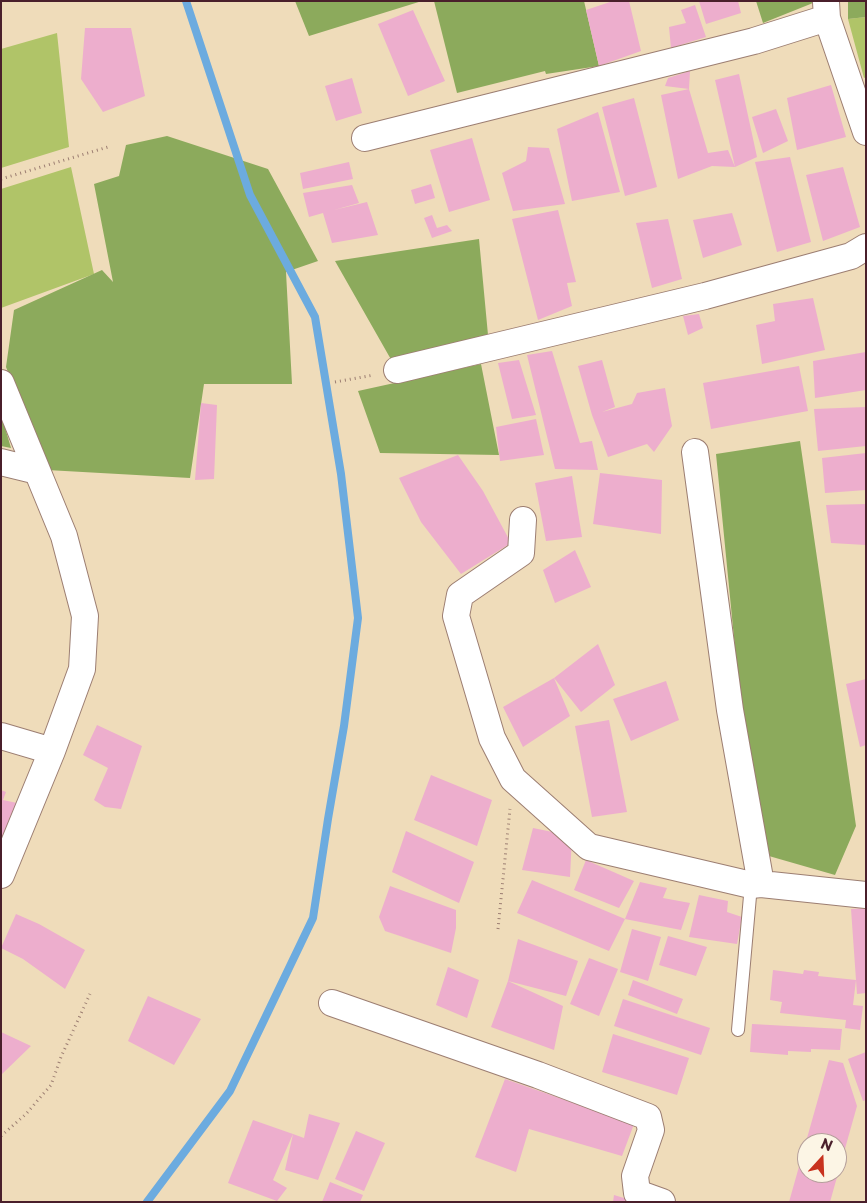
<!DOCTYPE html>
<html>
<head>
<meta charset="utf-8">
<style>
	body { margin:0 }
	#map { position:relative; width:867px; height:1203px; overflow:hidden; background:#efdcba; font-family:"Playpen Sans",sans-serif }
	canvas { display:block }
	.frame { position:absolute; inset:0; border:2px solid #4a1f2b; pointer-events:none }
	.north { position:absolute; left:797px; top:1133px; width:50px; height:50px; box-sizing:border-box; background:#fcf5e5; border:1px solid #b59f9b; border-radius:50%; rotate:20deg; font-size:14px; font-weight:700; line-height:20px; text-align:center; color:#4a1f2b }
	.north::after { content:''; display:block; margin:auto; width:18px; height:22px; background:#c8321e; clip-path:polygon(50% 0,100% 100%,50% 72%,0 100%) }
</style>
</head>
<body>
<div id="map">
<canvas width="867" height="1203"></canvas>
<div class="frame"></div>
<div class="north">N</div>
</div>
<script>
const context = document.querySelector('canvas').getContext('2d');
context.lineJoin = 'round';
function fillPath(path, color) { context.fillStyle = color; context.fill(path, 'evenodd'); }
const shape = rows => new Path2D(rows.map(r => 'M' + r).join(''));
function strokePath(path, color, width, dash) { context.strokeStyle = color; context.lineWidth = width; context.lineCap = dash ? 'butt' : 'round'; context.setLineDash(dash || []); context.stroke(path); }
fillPath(shape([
	[866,17,866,77,864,78,848,19],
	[57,33,69,147,1,168,1,49],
	[71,167,94,274,1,308,1,189]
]), '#b0c468');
fillPath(shape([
	[295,1,422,1,309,36],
	[434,1,584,1,599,66,546,74,545,71,457,93],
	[756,1,813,1,813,3,763,23],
	[848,1,866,1,866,17,848,19],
	[167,136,268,169,318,261,286,272,292,384,204,384,190,478,47,470,6,367,14,310,102,270,113,282,94,184,119,176,126,145],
	[479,239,488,335,397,370,335,261],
	[481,364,499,455,380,453,358,391],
	[1,414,11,448,1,446],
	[800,441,856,826,835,875,755,852,716,454]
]), '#8caa5c');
strokePath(shape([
	[147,1202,230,1091,313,918,328,819,344,726,358,618,341,474,315,317,250,195,186,1]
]), '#6cabdf', 8);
fillPath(shape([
	[613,1,629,1,641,51,599,66,586,10],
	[699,1,738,1,741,13,706,24],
	[695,5,706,37,671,48,669,27,686,23,681,10],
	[413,10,445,81,408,96,378,24],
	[85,28,131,28,145,96,103,112,81,79],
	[690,71,689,89,665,86,668,78],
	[739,74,757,157,735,167,712,166,678,179,661,95,689,89,708,153,728,150,735,167,715,80],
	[352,78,362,113,336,121,325,86],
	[831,85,846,137,797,150,787,98],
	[634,98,657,187,625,196,602,107],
	[776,109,788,141,763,153,752,117],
	[598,112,620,192,572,201,557,129],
	[472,138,490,200,449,212,430,150],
	[528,147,549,148,565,204,513,211,502,173,526,161],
	[790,157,811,242,777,252,755,162],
	[349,162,353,179,303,189,300,173],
	[843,167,860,227,823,241,806,175],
	[431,184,435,198,415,204,411,190],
	[352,185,359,203,334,210,367,202,378,235,332,243,323,213,309,217,303,193],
	[558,210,576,282,567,283,572,306,538,320,512,219],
	[732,213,742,245,703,258,693,220],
	[432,215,437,228,447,225,452,231,432,238,424,218],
	[668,219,682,279,652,288,636,223],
	[813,298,825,350,762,364,756,325,775,321,773,304],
	[699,314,703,328,688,335,683,316],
	[552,351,580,443,592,441,598,470,555,469,527,355],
	[866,352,866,390,815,398,813,361],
	[519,360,536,415,512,419,498,363],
	[602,360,615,407,602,412,632,404,637,393,665,388,672,426,654,452,647,444,608,457,592,415,578,366],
	[799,366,808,411,711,429,703,383],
	[201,403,217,405,214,479,195,480],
	[866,407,866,446,818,451,814,409],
	[536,419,544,455,500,461,496,427],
	[866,453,866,490,825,493,822,458],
	[458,455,483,491,511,543,461,574,421,522,399,478],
	[600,473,662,480,661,534,593,524],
	[572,476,582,537,546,541,535,483],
	[866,504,866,545,831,543,826,505],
	[575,550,591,587,555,603,543,570],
	[598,644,615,685,581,712,554,678],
	[554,678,570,716,523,747,503,707],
	[866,679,866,745,860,747,846,684],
	[666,681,679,720,631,741,613,699],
	[609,720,627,812,592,817,575,726],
	[97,725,142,746,121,809,105,807,94,800,108,768,83,755],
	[431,775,492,800,477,846,414,820],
	[1,790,6,792,3,800,17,803,1,843],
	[533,828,572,836,570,877,522,870],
	[406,831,474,862,459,903,392,872],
	[586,860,634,881,619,908,574,890],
	[532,880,625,919,609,951,517,913],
	[640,882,667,888,663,898,690,903,681,930,625,919],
	[390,886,456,910,456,928,451,953,385,931,379,917],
	[699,895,728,901,727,912,742,917,737,944,689,937],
	[866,908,866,993,857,994,851,909],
	[16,914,39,924,85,950,65,989,23,959,1,948],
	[632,929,661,937,648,981,620,972],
	[668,936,707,947,696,976,659,965],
	[518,939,578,961,566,996,508,981,563,1006,554,1050,491,1027,508,981],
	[589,958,618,969,599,1016,570,1004],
	[448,967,479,980,467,1018,436,1005],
	[773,970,803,974,804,970,819,972,818,976,856,980,853,1005,863,1006,860,1030,845,1028,846,1020,780,1013,782,1002,770,1000],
	[633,980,683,999,677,1014,628,995],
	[148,996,201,1019,174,1065,128,1041],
	[623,999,710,1028,701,1055,614,1026],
	[752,1024,842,1029,840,1050,811,1049,811,1052,788,1051,788,1055,750,1052],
	[1,1032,31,1046,1,1075],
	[613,1034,689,1058,677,1095,602,1072],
	[866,1052,866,1100,863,1101,848,1059],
	[829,1060,843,1063,857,1106,830,1202,789,1202],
	[807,1143,837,1143,837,1173,807,1173],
	[505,1079,634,1124,622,1156,529,1129,516,1172,475,1157],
	[309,1114,340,1123,318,1180,285,1170,293,1134,304,1138],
	[253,1120,293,1134,273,1180,287,1188,277,1201,228,1183],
	[356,1131,385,1143,364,1191,335,1179],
	[330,1182,363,1195,360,1202,322,1202],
	[614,1195,634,1201,634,1202,613,1202]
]), '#edaecd');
const service = shape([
	[738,1030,751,885]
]);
const minor = shape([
	[826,2,827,18,866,132],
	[365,138,754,41,827,18],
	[397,370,705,296,851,256,866,247],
	[1,383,64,536,85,616,82,669,52,751,1,875],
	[695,452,730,710,761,884],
	[1,462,37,471],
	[523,520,521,553,460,595,456,616,492,738,513,779,589,847,751,885,761,884,866,895],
	[1,736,52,751],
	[332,1003,538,1075,648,1117,651,1130,635,1176,637,1193,662,1202]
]);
strokePath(service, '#9c7e72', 14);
strokePath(minor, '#9c7e72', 28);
strokePath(shape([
	[1,179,108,147],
	[335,382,374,375],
	[498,929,510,809],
	[1,1136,26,1114,51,1085,61,1057,90,994]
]), '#9c7e72', 3, [1, 4]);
strokePath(service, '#fff', 12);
strokePath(minor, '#fff', 26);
</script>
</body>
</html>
